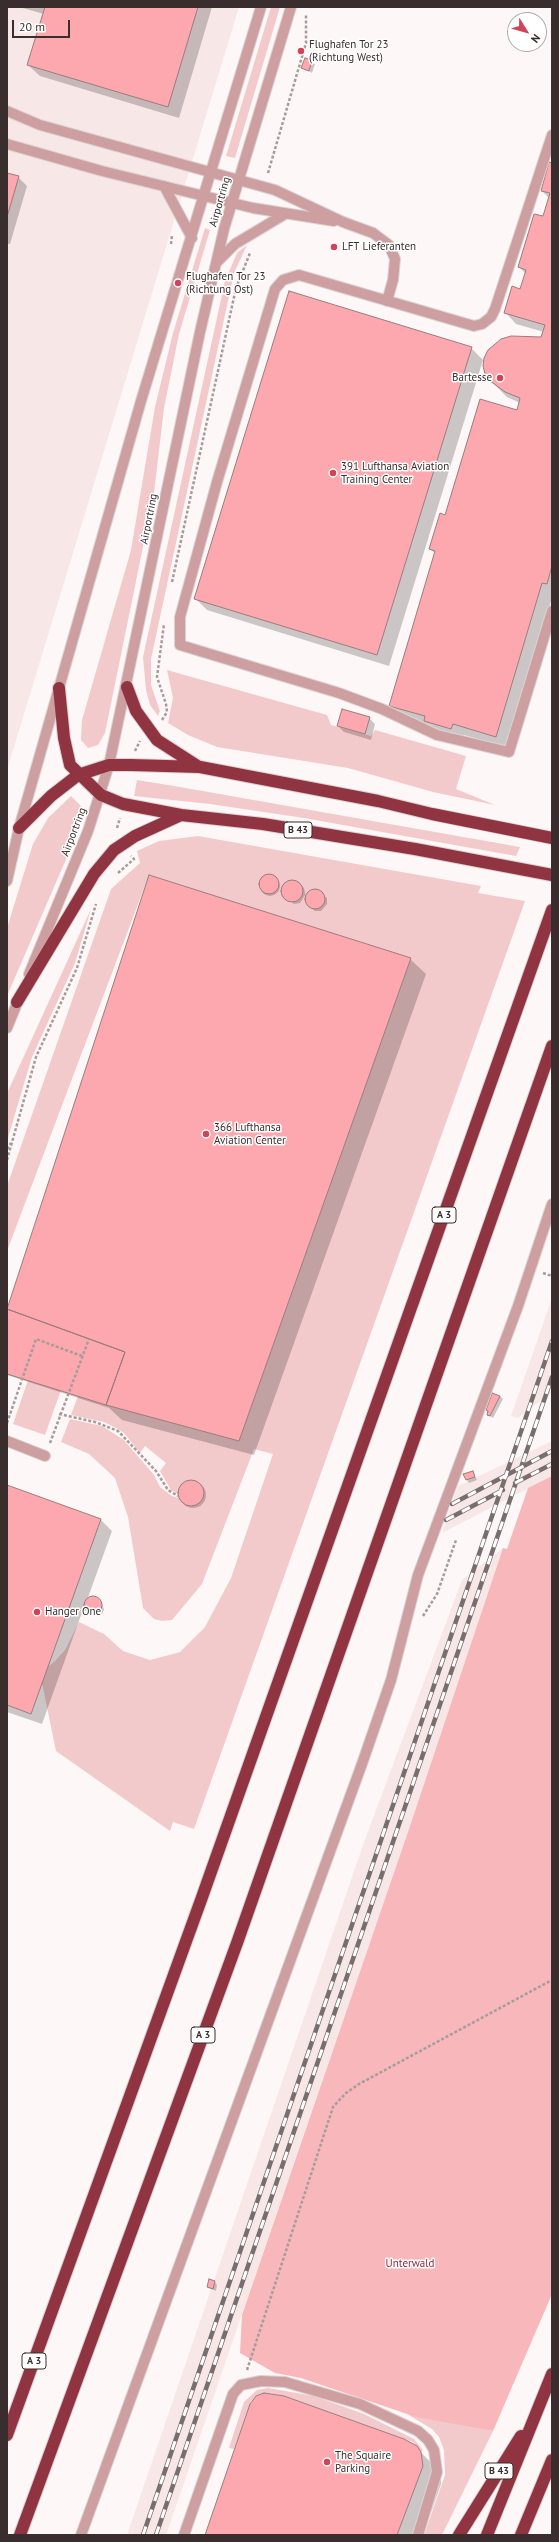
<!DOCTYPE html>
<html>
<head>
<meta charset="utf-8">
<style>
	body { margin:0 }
	#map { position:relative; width:559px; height:2542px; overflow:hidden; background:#fef7f7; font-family:"PT Sans",sans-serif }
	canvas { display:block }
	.frame { position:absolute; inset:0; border:8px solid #3a2d2d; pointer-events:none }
	.north { position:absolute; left:507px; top:12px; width:40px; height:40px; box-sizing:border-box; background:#fff; border:1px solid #b0abab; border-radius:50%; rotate:127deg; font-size:11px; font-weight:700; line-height:16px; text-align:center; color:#3a2d2d }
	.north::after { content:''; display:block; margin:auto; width:14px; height:18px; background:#d24259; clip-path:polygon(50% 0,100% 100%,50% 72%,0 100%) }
	.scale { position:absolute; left:12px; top:20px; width:58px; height:18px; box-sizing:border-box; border:2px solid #3a2d2d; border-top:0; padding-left:5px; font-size:12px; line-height:14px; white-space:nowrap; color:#3a2d2d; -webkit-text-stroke:3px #fff; paint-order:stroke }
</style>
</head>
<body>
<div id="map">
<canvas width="559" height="2542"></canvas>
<div class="frame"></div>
<div class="north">N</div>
<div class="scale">20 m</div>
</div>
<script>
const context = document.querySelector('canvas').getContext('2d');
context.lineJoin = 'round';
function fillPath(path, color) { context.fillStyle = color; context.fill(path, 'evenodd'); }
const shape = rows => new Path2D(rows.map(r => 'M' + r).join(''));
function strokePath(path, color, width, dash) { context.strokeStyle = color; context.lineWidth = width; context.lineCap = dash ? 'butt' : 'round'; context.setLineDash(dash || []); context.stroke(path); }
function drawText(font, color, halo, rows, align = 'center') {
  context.font = font + ' "PT Sans",sans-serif'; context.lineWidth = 3; context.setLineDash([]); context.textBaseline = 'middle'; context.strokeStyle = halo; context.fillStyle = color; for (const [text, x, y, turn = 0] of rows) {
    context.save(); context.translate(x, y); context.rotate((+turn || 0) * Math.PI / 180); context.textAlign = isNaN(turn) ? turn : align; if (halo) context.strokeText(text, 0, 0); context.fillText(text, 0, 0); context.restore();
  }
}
fillPath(shape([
	[7,7,239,7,7,770],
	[552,1298,552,1392,518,1418,511,1416],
	[552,1441,552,1476,442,1533,458,1486],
	[503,1548,410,1826,166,2535,127,2535,363,1845,462,1580]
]), '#f8e7e7');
fillPath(shape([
	[271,7,280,7,235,158,226,156],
	[205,228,210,230,179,334,164,408,154,493,105,733,98,745,88,748,81,740,82,720,131,550,155,407,173,333],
	[247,245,234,273,151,659,151,685,160,711,158,716,150,705,146,690,143,657,225,281,237,253],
	[167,670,327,715,331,725,371,736,375,730,466,756,456,789,495,805,433,792,348,768,217,747,188,735,168,723,173,698],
	[137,780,180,787,520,847,516,856,304,818,210,804,134,796],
	[71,796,85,810,83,820,7,996,7,928,33,844,48,818],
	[198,836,481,886,478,893,525,901,194,1829,173,1822,170,1831,56,1751,40,1673,55,1661,65,1650,79,1622,104,1634,123,1651,150,1660,180,1652,205,1627,231,1578,273,1454,254,1449,202,1584,172,1620,162,1621,154,1619,143,1608,128,1517,115,1478,89,1454,61,1442,70,1419,102,1426,124,1440,154,1475,160,1487,172,1496,179,1498,188,1506,196,1505,202,1500,204,1492,197,1481,183,1483,178,1494,171,1490,160,1471,166,1463,145,1446,140,1453,124,1433,116,1428,104,1422,71,1415,78,1396,239,1441,411,958,149,875,7,1251,7,1186,111,889,140,863,137,851,159,841],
	[91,909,75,963,32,1057,7,1141,8,1091],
	[28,1380,61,1390,45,1435,13,1424],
	[268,2388,314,2396,364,2414,414,2439,423,2450,421,2452,413,2442,404,2439,284,2396,268,2393,256,2396,251,2401,234,2449,229,2448,244,2402,257,2390],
	[407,2414,493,2431,442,2535,424,2535,445,2475,444,2450,439,2437,432,2429]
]), '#f3cacc');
fillPath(shape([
	[552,1476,552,2294,493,2431,416,2417,301,2378,275,2373,240,2353,242,2315,410,1826,503,1548,507,1549,528,1488]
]), '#f8b7ba');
fillPath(shape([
	[19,7,212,7,179,118,40,76,28,65,44,14],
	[305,59,315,64,312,73,303,68],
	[552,164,552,598,508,748,464,735,463,740,436,732,430,725,401,717,390,705,435,553,430,549,446,516,517,411,520,403,507,397,495,385,542,338,544,332,516,324,505,312,521,290,526,274,519,267,543,218,549,198,542,191],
	[7,174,18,177,27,186,10,244,7,244],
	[471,348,483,360,389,666,207,610,196,599],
	[369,718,375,724,371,740,344,732,338,726],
	'260 886a10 10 0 1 1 20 0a10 10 0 1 1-20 0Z',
	[296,881,304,888,306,897,308,893,316,890,327,898,327,904,321,911,315,911,310,907,305,895,300,903,294,904,285,897,283,888,287,883],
	[410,959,426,974,254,1455,122,1420,109,1408,7,1375,7,1313],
	[500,1396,503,1399,493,1418,488,1415,487,1410],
	[473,1472,477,1480,469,1483,467,1480],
	'180 1495a13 13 0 1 1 26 0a13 13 0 1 1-26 0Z',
	[7,1486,100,1519,112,1531,86,1603,94,1597,102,1603,104,1610,102,1614,97,1616,87,1610,85,1604,42,1724,7,1712],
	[215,2282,217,2285,216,2291,208,2287],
	[284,2397,412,2443,439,2471,441,2478,441,2484,423,2535,206,2535]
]), '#0003');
const building = shape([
	[45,7,198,7,168,107,27,65,45,7],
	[305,58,312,60,309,71,301,68,305,58],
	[549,162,552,163,552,566,547,584,542,583,496,737,453,724,451,729,424,721,425,716,389,706,435,551,429,549,440,513,445,515,480,399,517,410,520,398,505,392,486,378,483,366,484,358,488,350,501,339,511,336,541,337,545,325,504,313,512,286,520,289,526,270,518,267,534,214,543,216,550,193,541,191,549,162],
	[7,173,19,176,7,217,7,173],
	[289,291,472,347,377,655,194,599,289,291],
	[342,709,370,717,365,734,337,726,342,709],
	'259 884a10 10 0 1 1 20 0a10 10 0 1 1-20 0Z',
	[149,875,411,958,239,1441,106,1405,125,1352,7,1309,149,875],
	'281 891a11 11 0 1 1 22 0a11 11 0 1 1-22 0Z',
	'305 899a10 10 0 1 1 20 0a10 10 0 1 1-20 0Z',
	[7,1309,125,1352,106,1405,7,1374,7,1309],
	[492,1393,500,1396,490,1416,487,1415,488,1411,486,1410,492,1393],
	[473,1471,475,1477,466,1480,463,1474,473,1471],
	'178 1493a13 13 0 1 1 26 0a13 13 0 1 1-26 0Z',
	[7,1485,101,1519,31,1714,7,1705,7,1485],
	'84 1605a9 9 0 1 1 18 0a9 9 0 1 1-18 0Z',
	[209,2279,215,2281,213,2289,207,2287,209,2279],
	[264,2393,284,2396,404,2439,417,2446,421,2452,423,2466,397,2535,205,2535,250,2404,256,2396,264,2393]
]);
fillPath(building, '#fda8ae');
strokePath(building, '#9a7c7d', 1);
const minor = shape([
	[7,111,40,125,275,190,343,222,373,233,389,245,395,259,393,280,387,301],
	[552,135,495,309,491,317,482,324,474,326,299,275,283,280,275,289,217,482,180,617,180,645,339,693,382,709,437,735,509,752,552,611],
	[7,144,102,171,253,208,334,221],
	[164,186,192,238],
	[216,263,235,244,285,214],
	[7,881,19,828,141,401,261,7],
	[29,974,88,831,109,765,200,332,224,229,291,7],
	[7,1028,20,996],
	[7,1441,45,1456],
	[81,2535,363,1761,391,1680,418,1575,518,1306,552,1204],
	[184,2535,233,2394,241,2385,261,2381,285,2382,360,2404,418,2431,428,2440,434,2450,437,2472,418,2535]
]);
const highway = shape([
	[127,687,136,711,157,740,199,767],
	[59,688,64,738,70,765,101,795,123,804,181,815,263,824,415,849,552,875],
	[19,828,51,796,78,775,109,765,131,765,200,767,378,801,432,814,552,838],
	[17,1002,94,874,114,850,135,836,181,815],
	[7,2435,201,1900,552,910],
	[20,2535,237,1943,552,1046],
	[459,2535,521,2436],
	[487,2535,552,2374],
	[521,2535,552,2460]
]);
strokePath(minor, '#dbd3d3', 12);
strokePath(highway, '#dbd3d3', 14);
strokePath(shape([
	[268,173,306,43,306,14],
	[171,244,172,235],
	[172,582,236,288,250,253],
	[162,720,167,712,166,704,157,677,164,624],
	[135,751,140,741],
	[117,828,120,818],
	[118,873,134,859,131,856],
	[7,1149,11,1143],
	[7,1160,36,1057,77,968,96,904],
	[543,1273,552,1276],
	[59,1414,95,1422,118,1431,156,1471,168,1490,178,1496],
	[7,1423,36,1339,82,1356],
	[50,1443,89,1339],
	[423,1616,437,1594,456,1540],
	[247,2370,333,2107,346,2093,359,2084,552,1980]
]), '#a69c9c', 2.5, [3, 2]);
strokePath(minor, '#ce9fa1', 10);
strokePath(highway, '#903441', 12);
const rail = shape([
	[515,1483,552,1464],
	[452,1504,552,1451],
	[446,1520,503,1490],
	[143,2535,552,1341],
	[156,2535,552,1377]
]);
strokePath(rail, '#796e6e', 4.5);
strokePath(rail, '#fff', 3, [9]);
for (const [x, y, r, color] of [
	[301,51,4,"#d24259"],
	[334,247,4,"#d24259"],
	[178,283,4,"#d24259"],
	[500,378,4,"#d24259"],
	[333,473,4,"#d24259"],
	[206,1134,4,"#d24259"],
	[37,1612,4,"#d24259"],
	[327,2462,4,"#d24259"]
]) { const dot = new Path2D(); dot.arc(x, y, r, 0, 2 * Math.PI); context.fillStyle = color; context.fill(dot); strokePath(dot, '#fff', 1.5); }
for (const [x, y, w] of [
	[298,830,28],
	[444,1215,24],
	[203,2035,24],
	[34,2361,24],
	[499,2471,28]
]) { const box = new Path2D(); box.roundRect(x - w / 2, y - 8, w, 16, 3); context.fillStyle = '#fff'; context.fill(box); strokePath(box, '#3a2d2d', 1); }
drawText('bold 10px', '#3a2d2d', null, [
	["B 43",298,830],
	["A 3",444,1215],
	["A 3",203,2035],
	["A 3",34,2361],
	["B 43",499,2471]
]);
drawText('11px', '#3a2d2d', '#fff', [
	["Flughafen Tor 23",309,45],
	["(Richtung West)",309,58],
	["LFT Lieferanten",342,247],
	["Flughafen Tor 23",186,277],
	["(Richtung Ost)",186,290],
	["Bartesse",492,378,"right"],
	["391 Lufthansa Aviation",341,467],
	["Training Center",341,480],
	["366 Lufthansa",214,1128],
	["Aviation Center",214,1141],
	["Hanger One",45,1612],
	["The Squaire",335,2456],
	["Parking",335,2469]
], 'left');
drawText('11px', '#3a2d2d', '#fff', [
	["Airportring",220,202,-74],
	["Airportring",149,519,-79],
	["Airportring",74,832,-69]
]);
drawText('11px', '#992139', '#fff', [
	["Unterwald",410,2264]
]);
</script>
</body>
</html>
